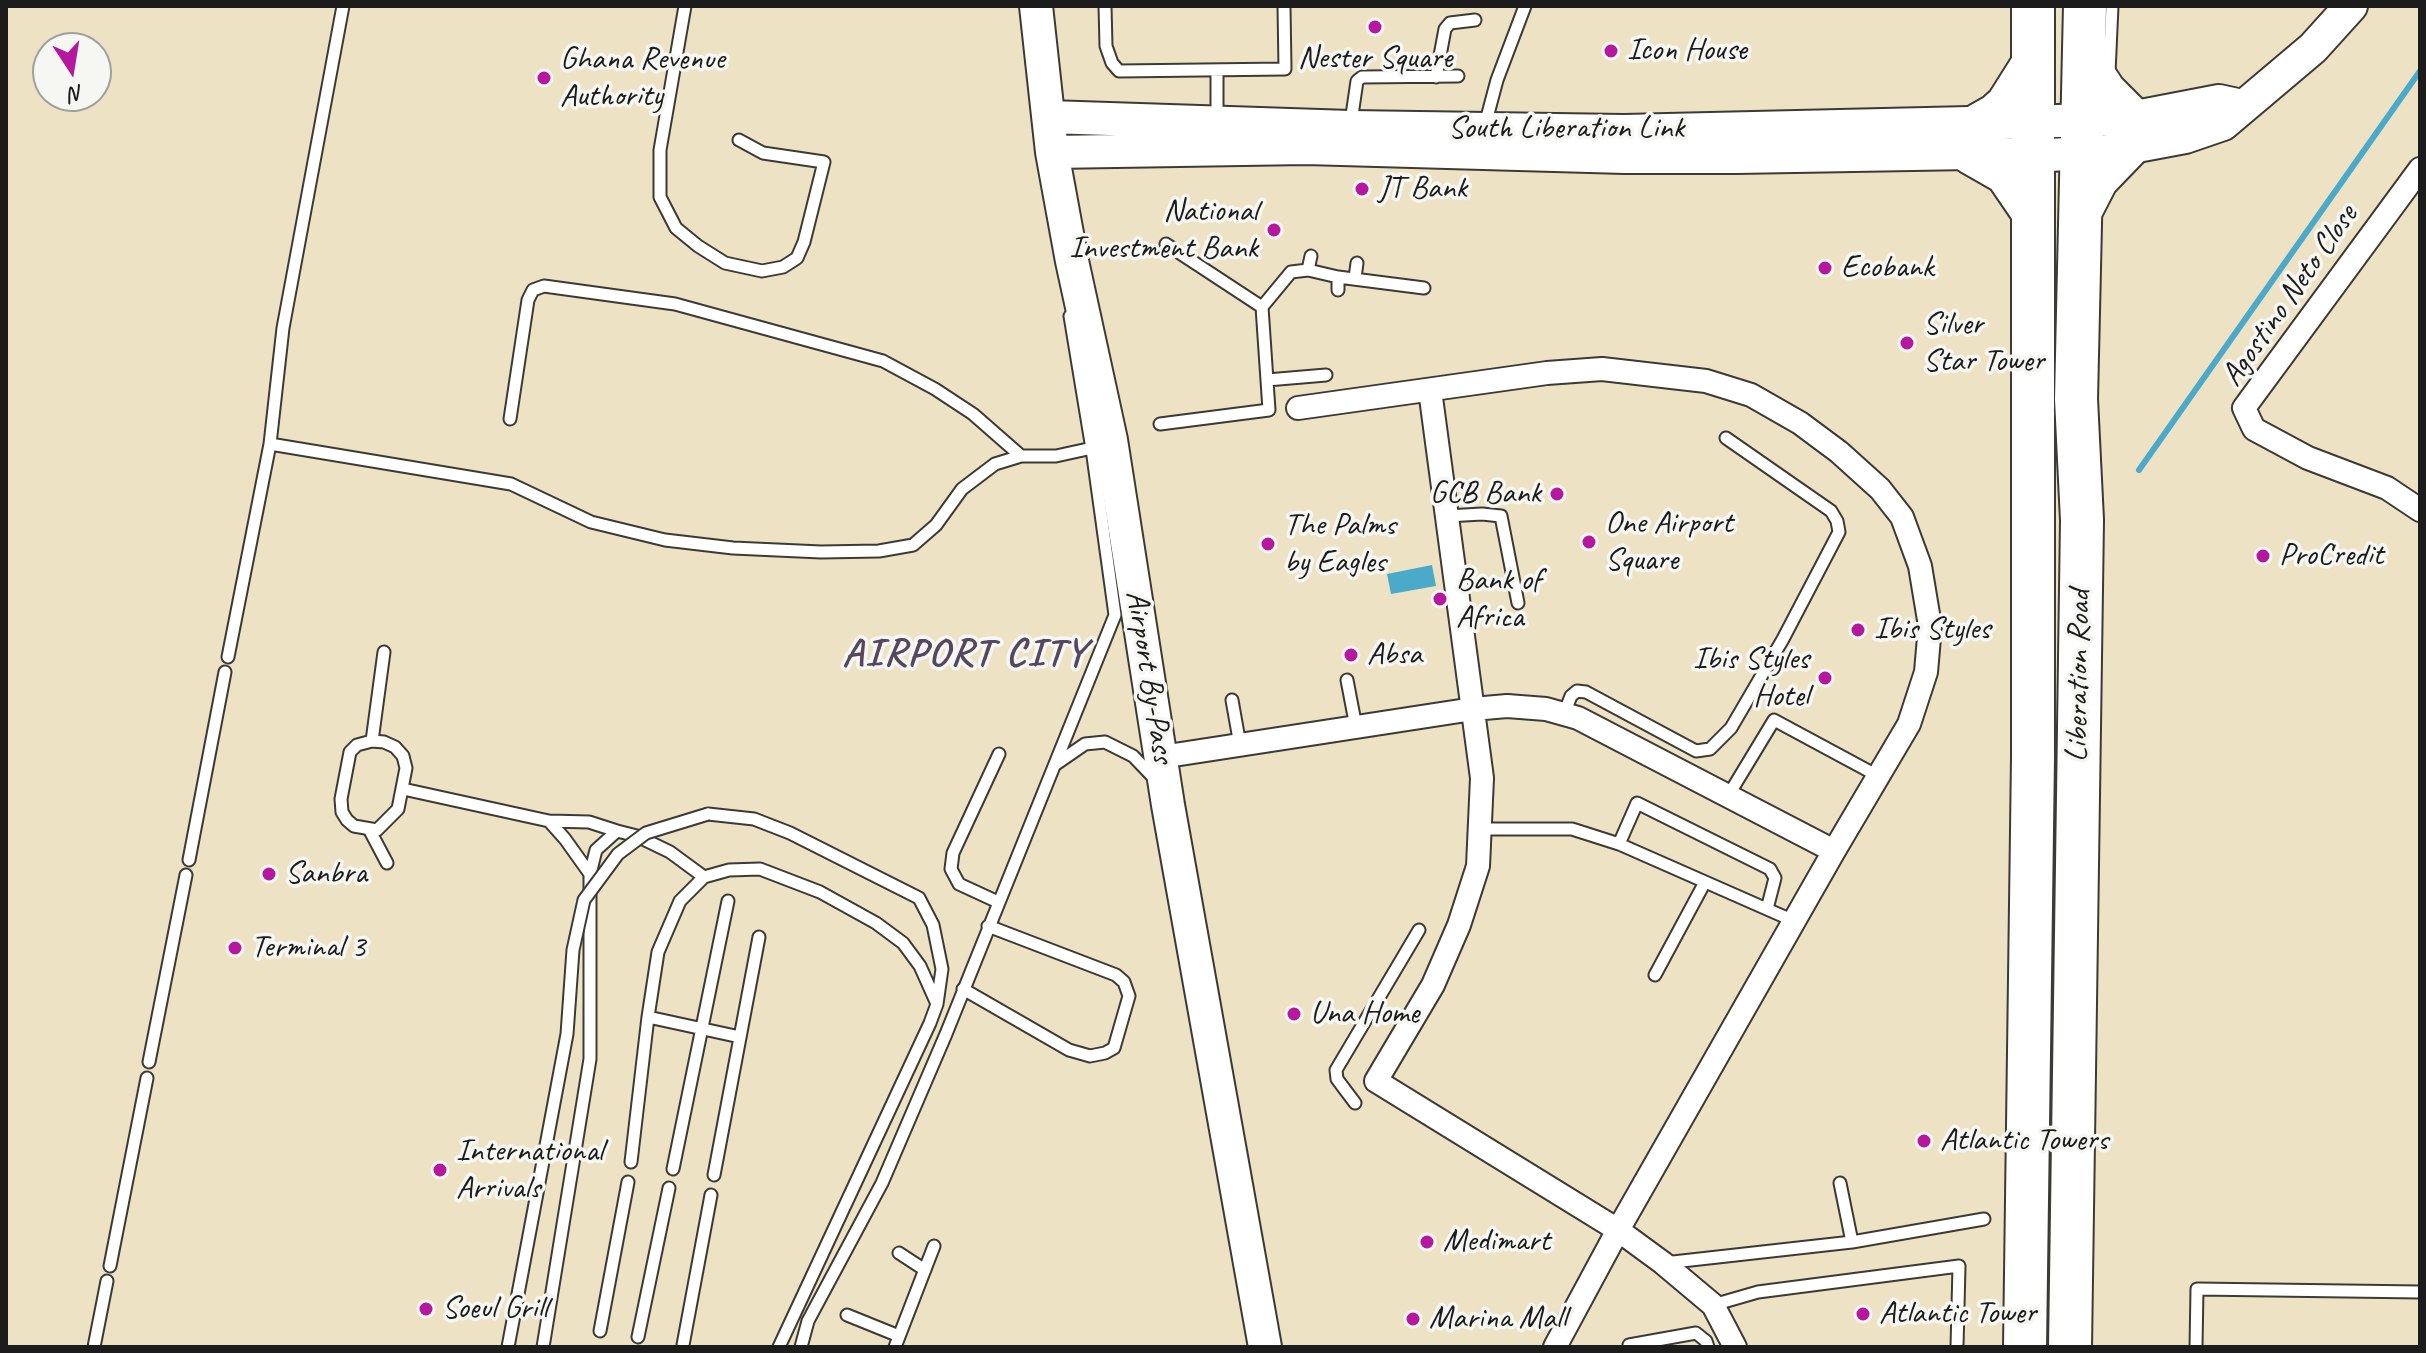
<!DOCTYPE html>
<html>
<head>
<meta charset="utf-8">
<style>
	body { margin:0 }
	#map { position:relative; width:2426px; height:1353px; overflow:hidden; background:#eee2c4; font-family:Caveat,sans-serif }
	canvas { display:block }
	.frame { position:absolute; inset:0; border:8px solid #1c1c1c; pointer-events:none }
	.north { position:absolute; left:32px; top:32px; width:80px; height:80px; box-sizing:border-box; background:#f6f6f2; border:2px solid #9f9f9c; border-radius:50%; rotate:168deg; font-size:22px; font-weight:700; line-height:32px; text-align:center; color:#1c1c1c }
	.north::after { content:''; display:block; margin:auto; width:28px; height:36px; background:#b5179e; clip-path:polygon(50% 0,100% 100%,50% 72%,0 100%) }
</style>
</head>
<body>
<div id="map">
<canvas width="2426" height="1353"></canvas>
<div class="frame"></div>
<div class="north">N</div>
</div>
<script>
const context = document.querySelector('canvas').getContext('2d');
context.lineJoin = 'round';
function fillPath(path, color) { context.fillStyle = color; context.fill(path, 'evenodd'); }
const shape = rows => new Path2D(rows.map(r => 'M' + r).join(''));
function strokePath(path, color, width, dash) { context.strokeStyle = color; context.lineWidth = width; context.lineCap = dash ? 'butt' : 'round'; context.setLineDash(dash || []); context.stroke(path); }
function drawText(font, color, halo, rows, align = 'center') {
  context.font = font + ' Caveat,sans-serif'; context.lineWidth = 7; context.setLineDash([]); context.textBaseline = 'middle'; context.strokeStyle = halo; context.fillStyle = color; for (const [text, x, y, turn = 0] of rows) {
    context.save(); context.translate(x, y); context.rotate((+turn || 0) * Math.PI / 180); context.textAlign = isNaN(turn) ? turn : align; if (halo) context.strokeText(text, 0, 0); context.fillText(text, 0, 0); context.restore();
  }
}
fillPath(shape([
	[1432,565,1436,586,1391,594,1387,574]
]), '#4baaca');
strokePath(shape([
	[2139,470,2420,71]
]), '#4baaca', 6);
const lane = shape([
	[685,6,660,150,660,197,676,228,698,246,725,263,762,271,783,267,797,258,804,242,824,162,763,153,739,140],
	[1105,6,1106,46,1112,63,1119,71,1285,69,1284,6],
	[1217,70,1217,118],
	[2109,73,2112,6],
	[1436,77,1445,29,1450,23,1475,20],
	[1351,122,1357,81,1362,77,1458,76],
	[1485,125,1497,80,1525,6],
	[1166,244,1262,307,1291,272,1308,270,1338,277,1424,288],
	[1308,270,1311,256],
	[1338,277,1338,290],
	[1355,278,1357,263],
	[1267,380,1326,375],
	[510,419,528,300,533,290,544,286,675,304,883,361,935,389,973,414,1021,456],
	[1160,424,1269,410,1262,307],
	[270,444,511,484,591,522,665,540,733,548,821,552,879,551,913,545,936,525,962,489,995,464,1021,456,1056,456,1097,447],
	[1447,516,1482,514,1501,516,1518,603],
	[228,657,270,444,283,328,343,6],
	[1347,680,1356,727],
	[1232,700,1240,745],
	[1564,714,1571,696,1577,691,1586,692,1696,751,1710,749,1731,728,1783,639,1839,532,1837,521,1831,511,1726,438],
	[372,741,384,742,395,747,403,756,406,768,398,809,377,830,354,826,347,820,342,812,341,799,350,752,357,745,372,741],
	[372,741,384,652],
	[1056,764,1085,744,1105,742,1133,756,1155,779],
	[403,789,549,821,589,822,617,831],
	[1728,796,1774,720,1878,776],
	[708,814,754,819,790,833,919,898,933,925,942,969,937,1004,930,1023,779,1347],
	[549,821,565,839,590,874],
	[369,829,387,863],
	[1480,829,1572,829,1619,844,1794,921],
	[1619,844,1637,803,1770,869,1775,878,1767,909],
	[189,860,225,672],
	[998,902,959,884,951,869,953,853,999,754],
	[1655,975,1705,882],
	[963,989,1069,1050,1090,1056,1105,1053,1114,1048,1129,996,1124,982,1116,975,988,926],
	[648,1017,740,1037],
	[149,1062,186,875],
	[1355,1103,1337,1079,1336,1070,1419,930],
	[631,1162,648,1017,658,952,680,901,704,877,729,870,760,869,820,892,876,923,903,943,920,966,937,1004],
	[673,1169,728,901],
	[714,1175,759,937],
	[1840,1183,1852,1242],
	[899,1253,925,1270],
	[1664,1263,1852,1242,1984,1219],
	[110,1266,147,1078],
	[1713,1305,1758,1292,1959,1266,1957,1347],
	[847,1315,899,1336],
	[600,1331,628,1182],
	[638,1337,669,1188],
	[683,1345,711,1195],
	[1629,1345,1696,1333,1706,1341,1708,1347],
	[94,1347,107,1281],
	[543,1347,590,1059,590,874,596,850,617,831,637,836,670,852,704,877],
	[801,1347,808,1321,882,1183,946,1034,1115,615,1092,449,1070,316],
	[895,1347,934,1246],
	[2196,1347,2197,1289,2420,1292]
]);
const street = shape([
	[2420,169,2244,408,2254,429,2308,458,2387,488,2420,510],
	[1430,390,1482,778,1478,866,1459,925,1433,985,1376,1081,1618,1230,1663,1263,1713,1305,1735,1347],
	[1298,408,1547,373,1602,369,1706,381,1751,395,1800,423,1839,452,1880,489,1902,517,1920,566,1930,626,1926,672,1909,724,1834,851,1618,1230,1555,1347],
	[1161,757,1473,709,1507,706,1546,709,1578,718,1834,851]
]);
const secondary = shape([
	[1036,6,1052,152,1072,261,1111,440,1168,805,1265,1347],
	[1049,117,1350,127,1624,131,2099,120,2141,116,2219,101,2242,106],
	[1052,152,1306,148,1625,157,1736,157,1971,153,2049,155,2105,152,2185,137,2223,124,2313,48,2351,6]
]);
const highway = shape([
	[2084,60,2105,92,2130,117],
	[1980,124,1996,115,2007,105,2031,67],
	[1971,153,2006,173,2032,211],
	[2081,210,2097,179,2127,148],
	[2025,1347,2033,757,2033,6],
	[2070,1347,2082,520,2076,399,2085,6]
]);
strokePath(lane, '#3c3a35', 15);
strokePath(street, '#3c3a35', 26);
strokePath(secondary, '#3c3a35', 36);
strokePath(highway, '#3c3a35', 46);
strokePath(lane, '#fff', 11);
strokePath(street, '#fff', 22);
strokePath(secondary, '#fff', 32);
strokePath(highway, '#fff', 42);
const laneBridge = shape([
	[508,1347,567,1034,573,950,584,900,618,854,646,833,708,814]
]);
strokePath(laneBridge, '#3c3a35', 15, []);
strokePath(laneBridge, '#fff', 11);
for (const [x, y, r, color] of [
	[1375,27,8,"#b5179e"],
	[1611,51,8,"#b5179e"],
	[544,78,8,"#b5179e"],
	[1362,189,8,"#b5179e"],
	[1274,230,8,"#b5179e"],
	[1825,268,8,"#b5179e"],
	[1907,343,8,"#b5179e"],
	[1557,494,8,"#b5179e"],
	[1589,542,8,"#b5179e"],
	[1268,544,8,"#b5179e"],
	[2263,556,8,"#b5179e"],
	[1440,599,8,"#b5179e"],
	[1858,630,8,"#b5179e"],
	[1351,655,8,"#b5179e"],
	[1825,678,8,"#b5179e"],
	[269,874,8,"#b5179e"],
	[235,948,8,"#b5179e"],
	[1294,1014,8,"#b5179e"],
	[1924,1141,8,"#b5179e"],
	[440,1170,8,"#b5179e"],
	[1427,1242,8,"#b5179e"],
	[426,1309,8,"#b5179e"],
	[1863,1314,8,"#b5179e"],
	[1413,1319,8,"#b5179e"]
]) { const dot = new Path2D(); dot.arc(x, y, r, 0, 2 * Math.PI); context.fillStyle = color; context.fill(dot); strokePath(dot, '#f6f6f2', 3); }
drawText('32px', '#1c1c1c', '#f6f6f2', [
	["Icon House",1627,51],
	["Nester Square",1375,59,"center"],
	["Ghana Revenue",560,60],
	["Authority",560,97],
	["JT Bank",1378,189],
	["National",1258,212,"right"],
	["Investment Bank",1258,249,"right"],
	["Ecobank",1841,268],
	["Silver",1923,325],
	["Star Tower",1923,362],
	["GCB Bank",1541,494,"right"],
	["One Airport",1605,524],
	["Square",1605,561],
	["The Palms",1284,526],
	["by Eagles",1284,563],
	["ProCredit",2279,556],
	["Bank of",1456,581],
	["Africa",1456,618],
	["Ibis Styles",1874,630],
	["Absa",1367,655],
	["Ibis Styles",1809,660,"right"],
	["Hotel",1809,697,"right"],
	["Sanbra",285,874],
	["Terminal 3",251,948],
	["Una Home",1310,1014],
	["Atlantic Towers",1940,1141],
	["International",456,1152],
	["Arrivals",456,1189],
	["Medimart",1443,1242],
	["Soeul Grill",442,1309],
	["Atlantic Tower",1879,1314],
	["Marina Mall",1429,1319]
], 'left');
drawText('32px', '#1c1c1c', '#f6f6f2', [
	["South Liberation Link",1566,129],
	["Agostino Neto Close",2290,296,-55],
	["Liberation Road",2079,676,-89],
	["Airport By-Pass",1149,677,81]
]);
context.letterSpacing = '2px';
drawText('bold 40px', '#54475f', '#f6f6f2', [
	["AIRPORT CITY",965,655]
]);
context.letterSpacing = '0px';
</script>
</body>
</html>
